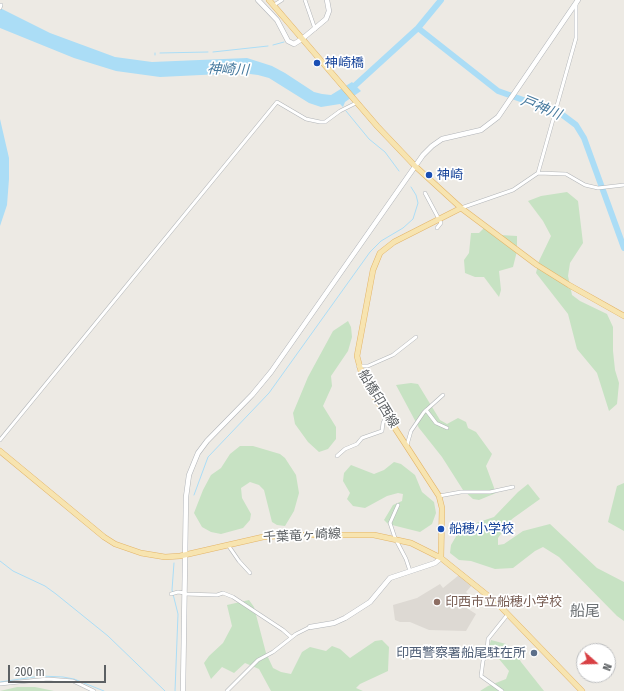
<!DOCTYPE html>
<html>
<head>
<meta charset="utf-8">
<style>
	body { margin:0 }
	#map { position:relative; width:624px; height:691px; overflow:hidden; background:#edeae4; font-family:"Fira Sans Condensed",sans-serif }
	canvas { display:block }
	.north { position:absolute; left:576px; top:643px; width:40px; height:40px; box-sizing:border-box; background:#fff; border:1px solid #bebfc1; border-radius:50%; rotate:110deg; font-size:11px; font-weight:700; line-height:16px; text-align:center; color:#5c6063 }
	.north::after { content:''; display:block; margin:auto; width:14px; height:18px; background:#d84044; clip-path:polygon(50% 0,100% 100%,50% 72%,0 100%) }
	.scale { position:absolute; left:8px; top:665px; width:98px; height:18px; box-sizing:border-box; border:2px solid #5c6063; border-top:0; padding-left:5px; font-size:12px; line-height:14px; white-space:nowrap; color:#5c6063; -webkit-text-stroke:3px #fff; paint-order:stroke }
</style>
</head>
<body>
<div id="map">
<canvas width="624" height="691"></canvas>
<div class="north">N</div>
<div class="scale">200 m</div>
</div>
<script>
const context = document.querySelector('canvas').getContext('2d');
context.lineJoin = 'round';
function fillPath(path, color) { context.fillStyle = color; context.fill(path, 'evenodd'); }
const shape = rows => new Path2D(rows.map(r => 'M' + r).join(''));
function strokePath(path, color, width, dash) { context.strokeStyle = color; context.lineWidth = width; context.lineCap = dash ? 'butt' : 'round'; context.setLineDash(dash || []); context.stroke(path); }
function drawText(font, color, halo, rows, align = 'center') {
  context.font = font + ' "Fira Sans Condensed","Noto Sans JP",sans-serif'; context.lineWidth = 3.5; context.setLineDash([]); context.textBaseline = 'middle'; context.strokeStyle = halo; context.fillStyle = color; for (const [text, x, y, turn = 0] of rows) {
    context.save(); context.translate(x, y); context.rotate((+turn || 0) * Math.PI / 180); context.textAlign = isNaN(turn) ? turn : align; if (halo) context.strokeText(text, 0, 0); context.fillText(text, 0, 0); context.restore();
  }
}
fillPath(shape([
	[459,575,472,585,466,592,472,598,465,607,476,614,466,631,429,630,410,622,400,622,395,620,393,605,417,598,440,584,443,588]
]), '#ddd9d3');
fillPath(shape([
	[567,192,578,201,583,243,570,263,568,276,572,295,580,301,607,314,613,327,613,351,615,370,619,383,617,404,609,411,597,373,577,349,568,314,536,273,539,261,551,236,543,221,528,201,541,196],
	[487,225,500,235,517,236,517,251,513,267,499,271,501,290,499,297,484,277,475,277,465,273,464,260,469,253,471,233,479,233],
	[348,321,351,327,352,337,348,351,331,376,332,386,323,406,336,427,336,439,328,449,319,452,308,442,295,424,293,413,308,377,333,331],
	[411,383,418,384,440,420,447,424,458,418,466,422,468,428,476,432,492,454,486,466,496,493,479,500,473,499,463,490,442,457,419,428,396,385],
	[240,446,253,446,280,454,285,458,296,475,299,493,294,511,285,526,277,525,272,522,264,490,259,485,250,482,241,488,242,498,251,514,250,520,243,528,221,534,211,532,202,527,194,513,203,490,211,475,221,468,230,454],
	[394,462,401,464,415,475,422,492,434,502,436,513,432,524,420,532,388,524,384,520,393,505,402,501,403,494,398,493,387,496,365,508,353,506,347,499,350,493,343,481,344,473,351,465,374,474,384,470],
	[624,483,624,531,608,522,617,486],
	[528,484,540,499,512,519,498,538,498,545,504,544,523,531,550,524,597,568,624,582,624,621,617,616,559,557,543,547,535,551,513,568,495,569,471,561,459,560,450,553,451,545,461,528,494,517,518,492],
	[249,600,254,607,266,653,273,668,281,672,291,674,302,652,310,647,326,651,332,646,340,649,350,658,375,641,382,640,389,647,388,671,360,684,356,688,363,691,271,691,259,669,245,663,234,673,222,667,211,679,204,663,209,656,223,643,232,626,227,605],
	[491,640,506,644,516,652,521,662,544,691,480,691,488,686,506,679,509,671,489,647],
	[17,687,35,687,54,691,0,691]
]), '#c7e2c3');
fillPath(shape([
	[0,8,50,33,115,57,152,62,247,58,272,66,285,73,314,92,322,94,331,95,352,82,361,91,345,102,343,107,340,104,321,107,309,103,269,78,258,75,242,73,160,77,116,71,74,58,0,28],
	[0,119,9,158,9,179,7,205,0,226]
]), '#abddf6');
strokePath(shape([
	[273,45,284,42],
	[213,52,268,46],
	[160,53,208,52],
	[155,55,155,53],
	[346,111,369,139,385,152,399,171],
	[194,495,208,457,269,393,370,252,381,241,403,228,413,219,418,203,416,195,411,187],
	[0,561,13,571,45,586,56,594,108,636,165,691],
	[174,563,172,590,178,614,175,691],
	[0,682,41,676,63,677,74,679,104,691]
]), '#abddf6', 1);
strokePath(shape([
	[418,28,498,91,560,113,576,125,584,138,624,248],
	[350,90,418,28,441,0]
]), '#abddf6', 6);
const street = shape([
	[305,0,315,29],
	[274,5,282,0],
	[0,8,1,5],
	[538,173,566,174,585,185,598,188,624,185],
	[425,193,441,223,437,228],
	[461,208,513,190,538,173,576,38,576,3],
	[358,366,368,366,393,355,416,337],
	[426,410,436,423,447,428],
	[0,440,277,102,306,119,320,122,325,122,340,111,356,103],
	[407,445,411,431,424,412,443,395],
	[337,456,345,449,357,444,362,438,382,431,383,423,387,415],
	[439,496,461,492,490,492,513,487],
	[398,505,390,523,395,538,406,559,410,571],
	[228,545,239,561,250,573],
	[171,594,178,592,185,593],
	[185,594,217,595,223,593,233,597,283,630,291,637],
	[0,684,48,679,73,681,94,691],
	[227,691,258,660,273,652,296,634,310,627],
	[502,691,481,676,483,661,487,650,488,639,508,614]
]);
const secondary = shape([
	[258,0,277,20,288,41,294,44,302,39,326,19,329,11,327,0],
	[310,627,334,623,345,618,370,602,390,578,435,563,441,558],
	[183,691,186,497,189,475,198,453,207,441,252,395,271,372,423,155,432,146,442,139,481,130,498,117,578,0]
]);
const primary = shape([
	[269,0,377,126,415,166,461,208,537,265,569,285,624,316],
	[0,451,104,537,115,544,141,553,165,557,180,556,263,537,291,535,374,535,411,543,441,558,497,603,582,691],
	[441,558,442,508,439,496,363,379,357,356,373,270,380,253,394,242,461,208]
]);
strokePath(street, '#b2b5b8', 4);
strokePath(secondary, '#b1b4b8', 5.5);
strokePath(primary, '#e3b468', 6);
strokePath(street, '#fff', 3);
strokePath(secondary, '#fff', 4.5);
strokePath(primary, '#f7e4b0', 5);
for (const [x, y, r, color] of [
	[317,63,4,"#1a4fb4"],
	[429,175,4,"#1a4fb4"],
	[441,529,4,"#1a4fb4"],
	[437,602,4,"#8d6e63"],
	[534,653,4,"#5c6f8a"]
]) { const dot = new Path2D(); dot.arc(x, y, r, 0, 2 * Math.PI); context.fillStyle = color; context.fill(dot); strokePath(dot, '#fff', 1.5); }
drawText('13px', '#164399', '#fff', [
	["神崎橋",325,63],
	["神崎",437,175],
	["船穂小学校",449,529]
], 'left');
drawText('13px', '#5c6063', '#fff', [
	["船橋印西線",378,399,59],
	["千葉竜ヶ崎線",302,536,-3]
]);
drawText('13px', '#785e54', '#fff', [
	["印西市立船穂小学校",445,602]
], 'left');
drawText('13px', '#4e5e75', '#fff', [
	["印西警察署船尾駐在所",526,653]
], 'right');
drawText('italic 14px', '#477a9e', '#fff', [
	["神崎川",228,70,2],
	["戸神川",541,108,22]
]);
drawText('15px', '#6d7275', '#fff', [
	["船尾",585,612]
]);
</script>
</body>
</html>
